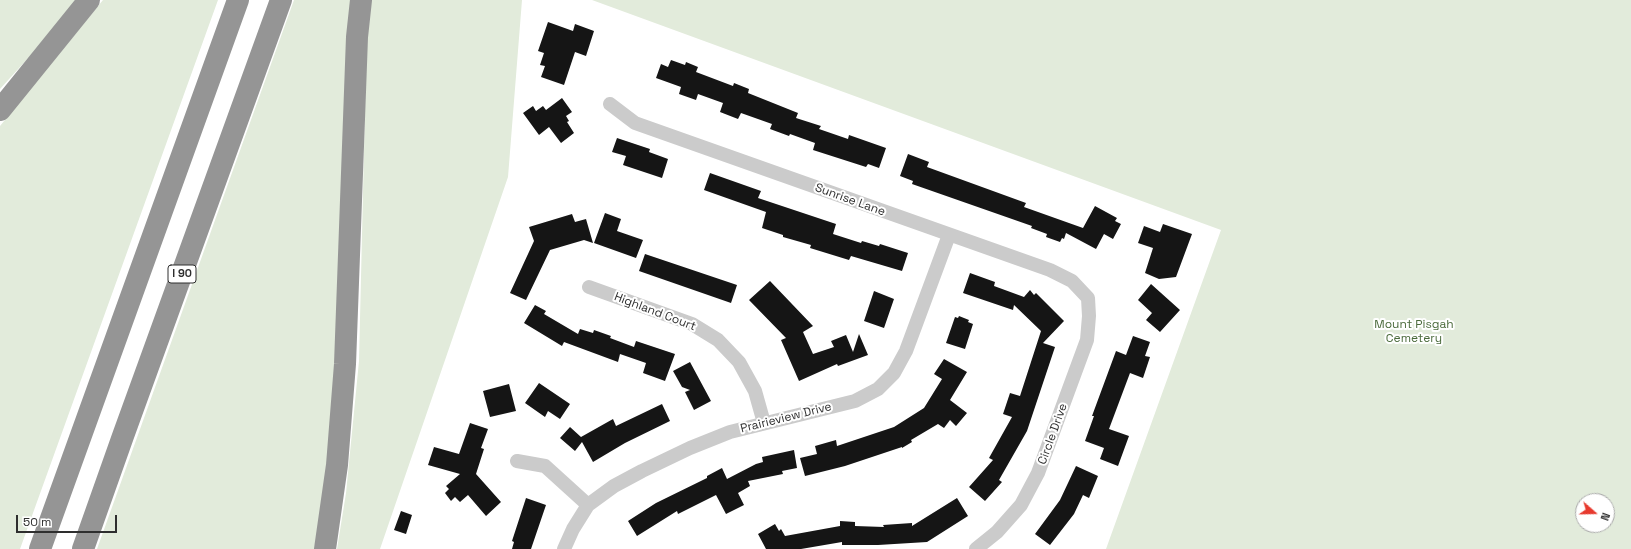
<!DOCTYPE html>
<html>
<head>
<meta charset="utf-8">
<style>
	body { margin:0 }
	#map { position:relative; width:1631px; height:549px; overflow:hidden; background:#fff; font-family:"Space Grotesk",sans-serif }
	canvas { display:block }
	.north { position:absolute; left:1575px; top:493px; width:40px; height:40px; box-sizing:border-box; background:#fff; border:1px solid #ababab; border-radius:50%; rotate:110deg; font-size:11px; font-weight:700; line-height:16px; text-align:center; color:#2e2e2e }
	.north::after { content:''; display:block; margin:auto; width:14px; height:18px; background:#e73a2e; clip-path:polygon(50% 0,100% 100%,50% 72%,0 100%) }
	.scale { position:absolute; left:16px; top:515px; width:101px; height:18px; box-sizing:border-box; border:2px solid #2e2e2e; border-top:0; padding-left:5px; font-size:12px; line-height:14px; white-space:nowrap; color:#2e2e2e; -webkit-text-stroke:3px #fff; paint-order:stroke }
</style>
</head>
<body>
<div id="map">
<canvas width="1631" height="549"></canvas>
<div class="north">N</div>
<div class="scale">50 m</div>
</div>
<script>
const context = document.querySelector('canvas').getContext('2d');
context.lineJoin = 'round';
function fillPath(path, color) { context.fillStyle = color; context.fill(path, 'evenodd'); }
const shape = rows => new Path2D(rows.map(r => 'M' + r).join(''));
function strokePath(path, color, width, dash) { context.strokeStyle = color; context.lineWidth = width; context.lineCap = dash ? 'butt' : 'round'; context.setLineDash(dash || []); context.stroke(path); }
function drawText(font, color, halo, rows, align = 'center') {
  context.font = font + ' "Space Grotesk",sans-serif'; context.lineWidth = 4; context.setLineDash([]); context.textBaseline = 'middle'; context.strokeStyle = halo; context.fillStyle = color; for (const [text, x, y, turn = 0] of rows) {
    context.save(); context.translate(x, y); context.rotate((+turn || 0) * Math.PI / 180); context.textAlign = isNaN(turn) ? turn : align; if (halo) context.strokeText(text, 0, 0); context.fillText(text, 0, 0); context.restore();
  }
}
fillPath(shape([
	[0,0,76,0,30,56,0,89],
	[103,0,218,0,20,549,0,549,0,126],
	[294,0,353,0,337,392,320,520,314,549,97,549],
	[370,0,522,0,508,177,380,549,337,549,346,493,359,361,367,24],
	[592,0,1631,0,1631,549,1106,549,1221,230],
	[1583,501,1607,501,1607,525,1583,525]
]), '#e2ebdb');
fillPath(shape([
	[548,22,573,31,575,24,594,31,586,56,575,52,564,85,541,77,545,66,540,65,544,53,538,51],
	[671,60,685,65,686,62,698,67,696,72,733,86,734,83,749,89,748,93,798,113,796,118,821,126,819,129,848,139,849,135,886,148,879,168,868,164,866,167,813,150,815,143,790,134,789,136,770,129,772,124,741,113,738,119,720,112,723,103,698,94,696,100,679,94,681,87,656,78,661,64,668,67],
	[562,98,572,112,566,116,569,121,567,122,574,133,561,143,549,127,539,135,523,113,533,106,536,111,543,106,546,110],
	[617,138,650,149,649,152,668,159,662,178,623,165,626,156,612,152],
	[908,154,929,162,927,167,1026,203,1024,207,1083,228,1095,206,1117,218,1115,221,1121,224,1113,239,1104,234,1096,249,1066,233,1064,239,1062,238,1060,242,1046,237,1047,234,1031,228,1032,226,912,184,913,181,900,176],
	[710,173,761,191,758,198,836,224,833,234,861,243,862,241,879,246,880,244,908,253,902,271,851,256,849,260,810,248,811,245,783,237,783,235,762,228,766,212,704,190],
	[605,213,621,219,617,231,643,240,636,258,594,243],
	[572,214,575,222,586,219,593,243,584,240,550,250,526,300,510,293,534,241,529,227],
	[1163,224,1192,234,1176,277,1159,279,1145,273,1153,248,1138,243,1144,226,1160,232],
	[645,254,737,285,731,303,639,271],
	[970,273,995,282,994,286,1024,297,1030,290,1034,295,1036,293,1064,321,1043,343,1055,347,1027,431,999,480,1002,482,985,501,969,487,993,460,989,458,1012,417,1003,414,1010,393,1020,396,1041,331,1014,305,1013,310,963,293],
	[770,281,813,326,803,332,813,354,834,347,831,341,846,335,853,352,859,334,868,355,838,366,837,364,799,381,781,340,786,338,749,300],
	[1151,284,1180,310,1160,332,1146,320,1152,313,1138,300],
	[874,291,894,299,884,328,864,321],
	[535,305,546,311,544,314,578,334,580,329,593,333,594,330,611,336,610,338,634,347,636,341,675,354,665,381,643,373,646,363,620,354,618,362,564,342,562,346,524,323],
	[959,316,969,320,968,322,973,324,965,349,946,343,955,317,958,318],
	[1133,336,1150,342,1145,356,1150,357,1143,378,1130,373,1109,429,1129,436,1118,466,1100,459,1104,448,1085,441,1094,416,1092,416,1116,351,1126,355],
	[944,359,967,372,950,400,967,413,956,426,950,420,944,428,938,424,911,440,912,442,902,448,902,447,845,466,805,476,800,458,817,454,815,446,836,440,837,446,894,427,924,408,942,379,934,374],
	[690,362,711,401,694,410,685,392,690,390,682,387,673,371],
	[539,383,570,404,560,419,548,411,545,417,525,403],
	[509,384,516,411,490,417,483,391],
	[662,404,670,421,625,443,593,462,582,442,575,451,560,438,570,427,581,437,613,419,616,426],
	[470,423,488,429,481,448,484,449,476,474,501,502,486,516,468,495,460,502,455,497,451,501,445,493,449,489,446,486,460,474,428,465,434,447,459,454],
	[794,450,797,468,782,471,783,474,748,481,750,486,738,493,744,505,726,514,716,495,678,514,677,511,637,536,628,521,656,503,707,478,707,476,722,468,727,479,756,464,763,462,762,457],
	[1076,466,1098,476,1089,498,1083,495,1074,514,1050,545,1035,534,1060,500],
	[526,498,546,505,531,549,512,549,514,542,512,541],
	[957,498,968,516,927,542,878,545,842,545,842,542,801,549,766,549,758,534,775,524,779,531,781,529,785,536,840,526,840,521,855,522,855,526,884,527,883,525,912,523,912,526],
	[401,511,412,515,406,534,394,530]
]), '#151515');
strokePath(shape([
	[610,104,635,123,1050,270,1072,281,1088,298,1089,316,1087,340,1038,473,1021,505,997,532,976,549],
	[589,287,692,324,718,340,739,362,755,391,764,423],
	[517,461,545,466,588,505],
	[564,549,573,529,588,505,614,486,642,471,690,448,730,432,855,401,878,389,894,373,906,351,949,235]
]), '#cbcbcb', 14);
strokePath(shape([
	[0,110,89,0],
	[40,549,238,0],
	[83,549,123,436,281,0],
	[325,549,337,465,345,364,357,37,361,0]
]), '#959595', 22);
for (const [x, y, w] of [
	[182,274,28]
]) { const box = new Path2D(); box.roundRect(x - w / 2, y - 9, w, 18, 3); context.fillStyle = '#fff'; context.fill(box); strokePath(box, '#2e2e2e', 1); }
drawText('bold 11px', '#2e2e2e', null, [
	["I 90",182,274]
]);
drawText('12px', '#2e2e2e', '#fff', [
	["Sunrise Lane",850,200,20],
	["Highland Court",655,312,21],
	["Prairieview Drive",786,418,-14],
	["Circle Drive",1053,434,-70]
]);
drawText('12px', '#4a6a3b', '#fff', [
	["Mount Pisgah",1414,325],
	["Cemetery",1414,339]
]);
</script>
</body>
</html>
